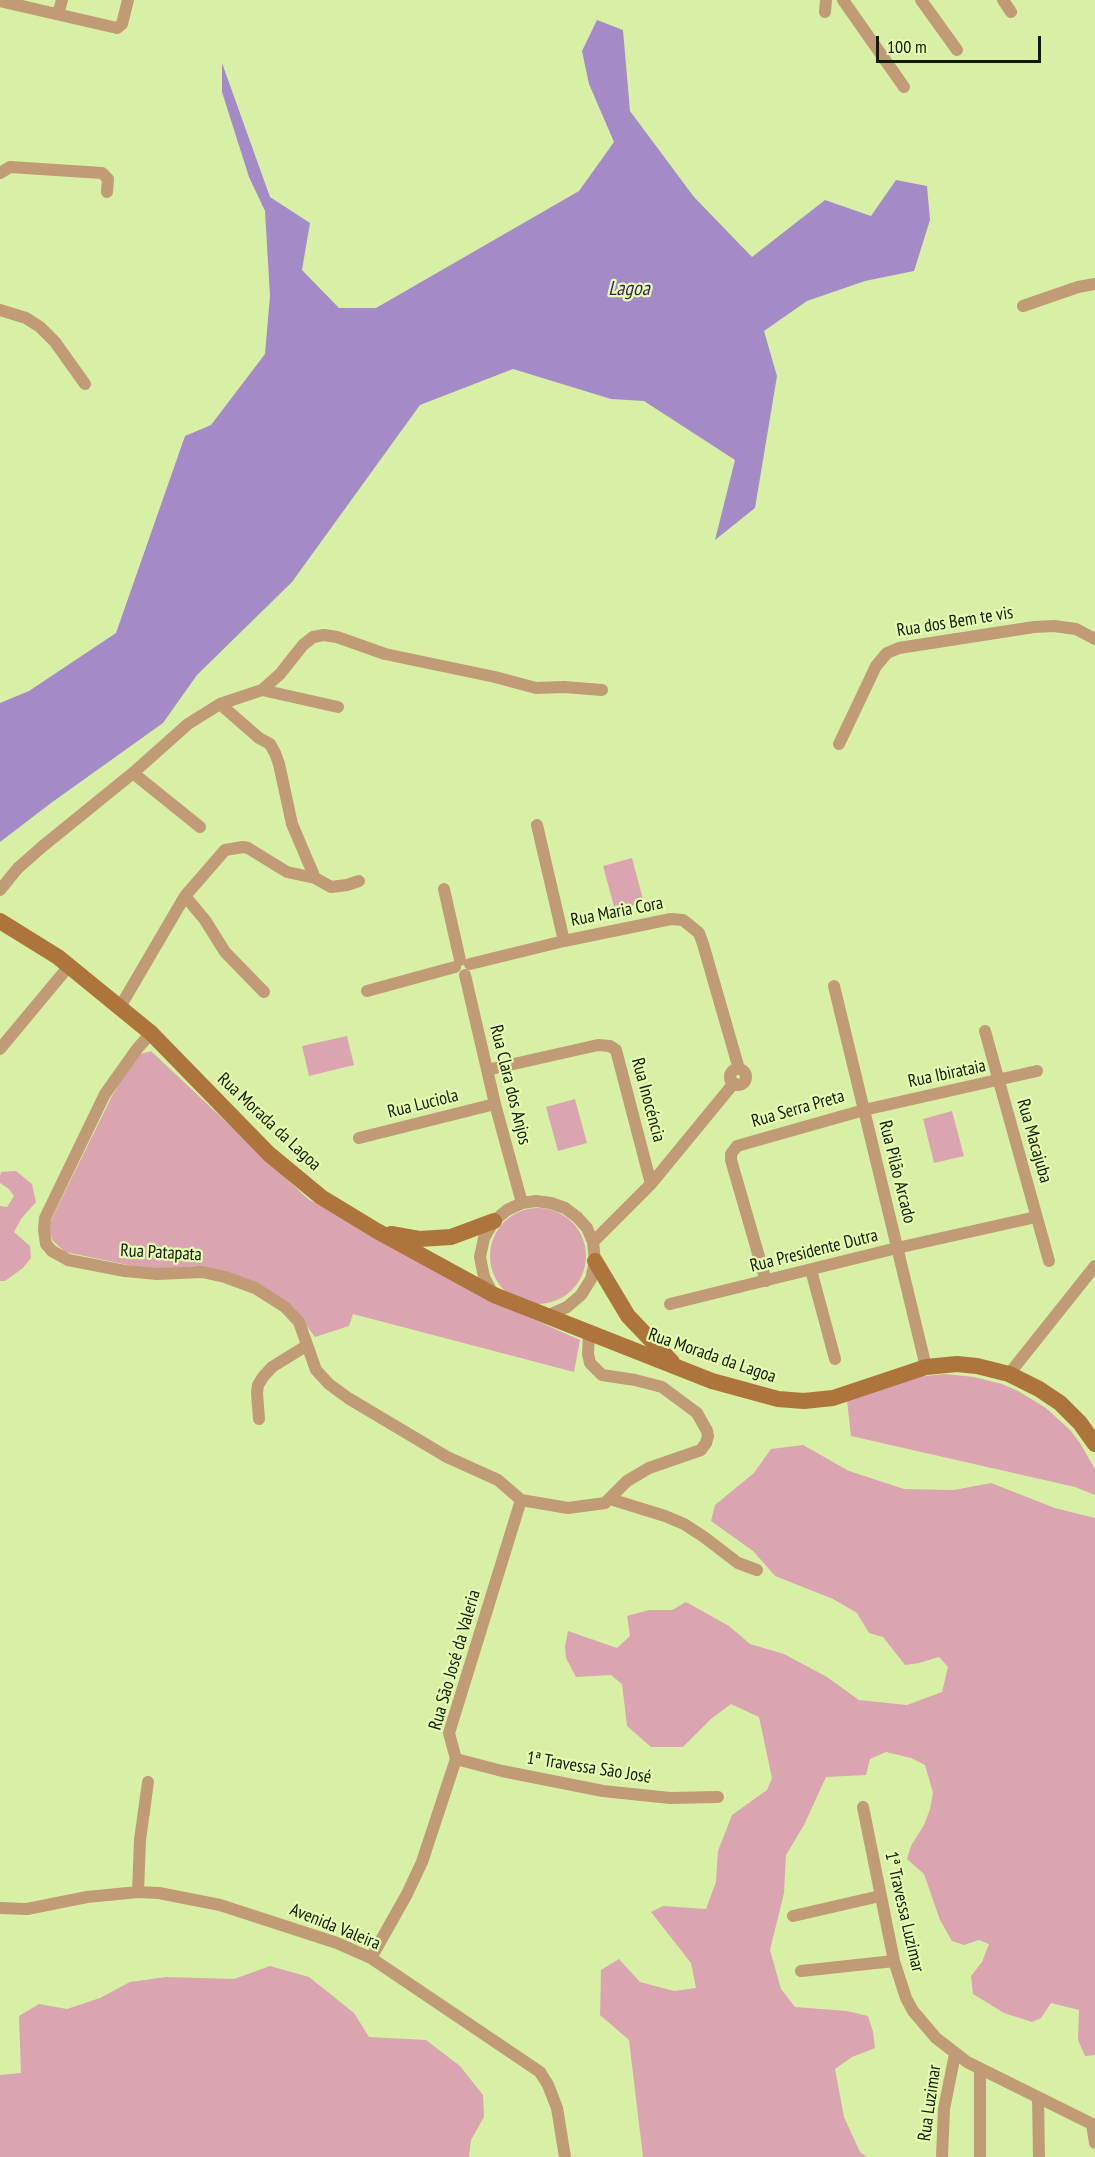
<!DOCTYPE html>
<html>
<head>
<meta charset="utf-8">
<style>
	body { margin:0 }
	#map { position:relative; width:1095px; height:2157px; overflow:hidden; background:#d8f0a5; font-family:"PT Sans Narrow",sans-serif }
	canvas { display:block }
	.scale { position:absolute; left:876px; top:36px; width:165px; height:27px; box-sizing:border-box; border:3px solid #131b00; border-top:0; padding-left:8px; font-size:18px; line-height:21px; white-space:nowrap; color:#131b00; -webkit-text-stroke:4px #e5feb2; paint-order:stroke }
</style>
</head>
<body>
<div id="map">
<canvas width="1095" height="2157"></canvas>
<div class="scale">100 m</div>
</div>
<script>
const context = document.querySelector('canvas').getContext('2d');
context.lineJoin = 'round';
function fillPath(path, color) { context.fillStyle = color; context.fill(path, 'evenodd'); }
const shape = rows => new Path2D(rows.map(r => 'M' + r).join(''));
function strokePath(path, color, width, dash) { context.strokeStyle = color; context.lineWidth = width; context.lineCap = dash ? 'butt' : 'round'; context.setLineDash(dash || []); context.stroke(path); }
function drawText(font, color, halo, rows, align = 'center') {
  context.font = font + ' "PT Sans Narrow",sans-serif'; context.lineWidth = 4.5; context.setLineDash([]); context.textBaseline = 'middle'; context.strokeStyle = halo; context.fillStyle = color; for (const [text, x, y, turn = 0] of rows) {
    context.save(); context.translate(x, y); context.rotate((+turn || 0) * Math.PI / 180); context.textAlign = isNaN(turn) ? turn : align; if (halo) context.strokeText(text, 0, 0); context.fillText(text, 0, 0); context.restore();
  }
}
fillPath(shape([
	[632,858,644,903,615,910,603,866],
	[347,1036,354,1065,309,1076,302,1046],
	[151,1051,308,1199,510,1309,580,1340,574,1372,353,1314,349,1326,315,1337,292,1306,252,1283,193,1266,157,1271,65,1252,53,1241,48,1227,51,1220,112,1096,137,1055],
	[575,1099,587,1143,558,1151,546,1107],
	[952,1111,964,1156,934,1163,923,1119],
	[16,1171,32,1184,36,1202,21,1219,14,1232,30,1246,31,1258,23,1268,5,1281,0,1281,0,1206,7,1207,14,1196,9,1189,0,1183,0,1176,1,1172],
	'490 1256a48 48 0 1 1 96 0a48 48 0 1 1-96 0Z',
	[945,1374,974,1377,1002,1384,1018,1391,1046,1408,1070,1430,1080,1443,1095,1469,1095,1495,1075,1487,851,1436,847,1401,916,1377],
	[803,1445,849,1471,904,1489,954,1490,991,1483,1055,1508,1095,1518,1095,2055,1085,2056,1078,2040,1079,2010,1051,2003,1041,2018,1032,2022,1004,2013,973,1994,971,1976,982,1962,989,1944,979,1940,964,1945,952,1941,940,1920,924,1874,907,1859,911,1846,924,1825,930,1809,933,1793,925,1765,911,1758,886,1752,870,1759,866,1775,826,1777,804,1825,786,1855,784,1893,770,1950,781,1989,795,2007,847,2011,868,2016,873,2032,875,2048,852,2057,835,2069,844,2117,860,2152,867,2157,643,2157,629,2040,600,2015,601,1970,619,1959,640,1982,674,1991,696,1988,691,1963,651,1912,663,1906,706,1909,716,1882,718,1851,732,1815,767,1790,772,1778,759,1717,731,1704,711,1719,683,1747,651,1747,627,1726,622,1684,611,1675,576,1677,566,1658,565,1646,568,1631,617,1648,630,1636,627,1616,649,1610,672,1610,686,1602,729,1626,750,1644,784,1654,827,1677,859,1700,907,1705,942,1692,948,1667,939,1657,919,1663,905,1665,883,1637,869,1633,857,1613,833,1599,775,1576,753,1551,711,1521,715,1505,754,1473,771,1449],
	[270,1966,309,1977,354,2013,369,2037,426,2040,460,2066,483,2095,484,2117,471,2140,469,2157,0,2157,0,2075,21,2073,19,2016,39,2004,67,2009,100,1998,130,1982,166,1977,234,1979]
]), '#dba4b1');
fillPath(shape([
	[597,20,623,30,630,111,694,197,752,257,825,200,871,216,896,180,927,186,930,220,914,271,865,281,807,301,764,331,777,376,755,508,715,540,735,460,644,401,611,399,513,369,420,405,292,582,197,675,163,723,51,803,0,842,0,703,29,691,116,633,185,436,211,425,265,354,270,296,265,211,249,177,222,92,222,63,270,197,310,223,302,270,339,308,376,308,579,191,614,142,589,84,582,51]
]), '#a48bc8');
strokePath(shape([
	[843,0,904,87],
	[921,0,957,50],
	[1003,0,1011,12],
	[0,1,117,28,122,24,128,0],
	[825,12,826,0],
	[58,14,62,0],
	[0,173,10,167,102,173,108,179,107,192],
	[1023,306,1078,287,1095,284],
	[0,310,26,318,40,327,55,342,85,384],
	[262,690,338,707],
	[220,704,259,738,270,744,275,753,279,764,292,824,315,878],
	[839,744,876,666,887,653,899,648,1034,627,1054,626,1076,629,1095,639],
	[133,773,200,827],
	[537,825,564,941],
	[444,889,460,960],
	[0,890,18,868,43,846,133,773,188,724,220,704,262,690,280,674,303,645,313,637,324,635,337,637,385,654,495,677,536,688,564,687,602,690],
	[185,896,205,920,225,952,264,992],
	[470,964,564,941,671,919,683,920,699,933,703,944,739,1069],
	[465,975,495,1104,522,1203],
	[834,986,926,1367],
	[367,991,455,967],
	[120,1007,185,896,225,850,243,847,248,848,287,872,315,878,331,887,347,885,359,881],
	[985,1031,1049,1261],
	[151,1033,137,1049,105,1094,45,1218,44,1230,46,1244,52,1251,68,1260,125,1271,157,1274,202,1272,225,1277,255,1288,285,1307,299,1322,316,1370,329,1384,348,1398,447,1457,498,1480,521,1500,568,1508,605,1503,627,1481,649,1468,701,1450,706,1443,708,1436,707,1431,697,1413,662,1387,635,1380,602,1375,590,1363,588,1354,589,1333],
	[0,1049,69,966],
	'730 1077a8 8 0 1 1 16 0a8 8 0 1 1-16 0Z',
	[487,1070,598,1045,610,1046,616,1050,651,1184],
	[359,1138,495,1104],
	[593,1242,651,1184,734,1083],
	[811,1270,835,1359],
	[766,1281,731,1160,731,1154,737,1146,864,1110,1037,1071],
	[493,1294,484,1277,480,1257,484,1238,494,1221,507,1210,522,1203,536,1201,551,1203,565,1208,577,1217,587,1228,593,1242,595,1261,591,1279,581,1295,567,1307,547,1316],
	[670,1304,897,1248,1036,1217],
	[1009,1374,1095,1266],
	[259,1419,257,1393,258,1385,263,1377,272,1367,306,1346],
	[610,1499,665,1516,684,1524,704,1537,738,1563,757,1570],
	[456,1759,502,1771,603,1791,670,1798,718,1797],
	[863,1807,894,1961,906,1998,913,2011,936,2038,967,2062,1092,2124,1095,2143],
	[138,1892,140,1840,148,1782],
	[0,1908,27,1909,87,1897,138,1892,159,1893,220,1905,337,1943,371,1958,540,2072,548,2085,557,2108,565,2157],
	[793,1916,880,1896],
	[371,1958,407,1894,422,1862,456,1759,449,1733,521,1500],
	[801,1971,894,1961],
	[1038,2098,1039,2157],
	[942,2157,944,2109,955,2054],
	[980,2157,980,2070]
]), '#c19a76', 12);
strokePath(shape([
	[0,921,58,957,151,1033,269,1154,321,1197,377,1231,494,1295,712,1381,778,1399,804,1401,833,1398,926,1367,957,1364,977,1366,1009,1374,1039,1389,1060,1403,1080,1423,1095,1444],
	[391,1234,419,1239,451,1237,494,1221],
	[595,1261,628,1316,672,1362]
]), '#ad743c', 16);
drawText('18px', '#131b00', '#e5feb2', [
	["Rua dos Bem te vis",955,622,-9],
	["Rua Maria Cora",617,912,-11],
	["Rua Ibirataia",947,1074,-12],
	["Rua Clara dos Anjos",510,1085,76],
	["Rua Inocéncia",648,1100,75],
	["Rua Luciola",423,1104,-14],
	["Rua Serra Preta",798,1109,-16],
	["Rua Morada da Lagoa",269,1122,43],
	["Rua Macajuba",1034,1141,74],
	["Rua Pilão Arcado",897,1172,76],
	["Rua Presidente Dutra",814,1251,-14],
	["Rua Patapata",161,1253,3],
	["Rua Morada da Lagoa",712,1356,19],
	["Rua São José da Valeria",455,1660,-74],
	["1ª Travessa São José",589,1768,9],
	["1ª Travessa Luzimar",904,1912,77],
	["Avenida Valeira",335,1927,22],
	["Rua Luzimar",930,2103,-82]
]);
drawText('italic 20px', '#3f1b63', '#e5feb2', [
	["Lagoa",629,289]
]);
</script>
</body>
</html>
